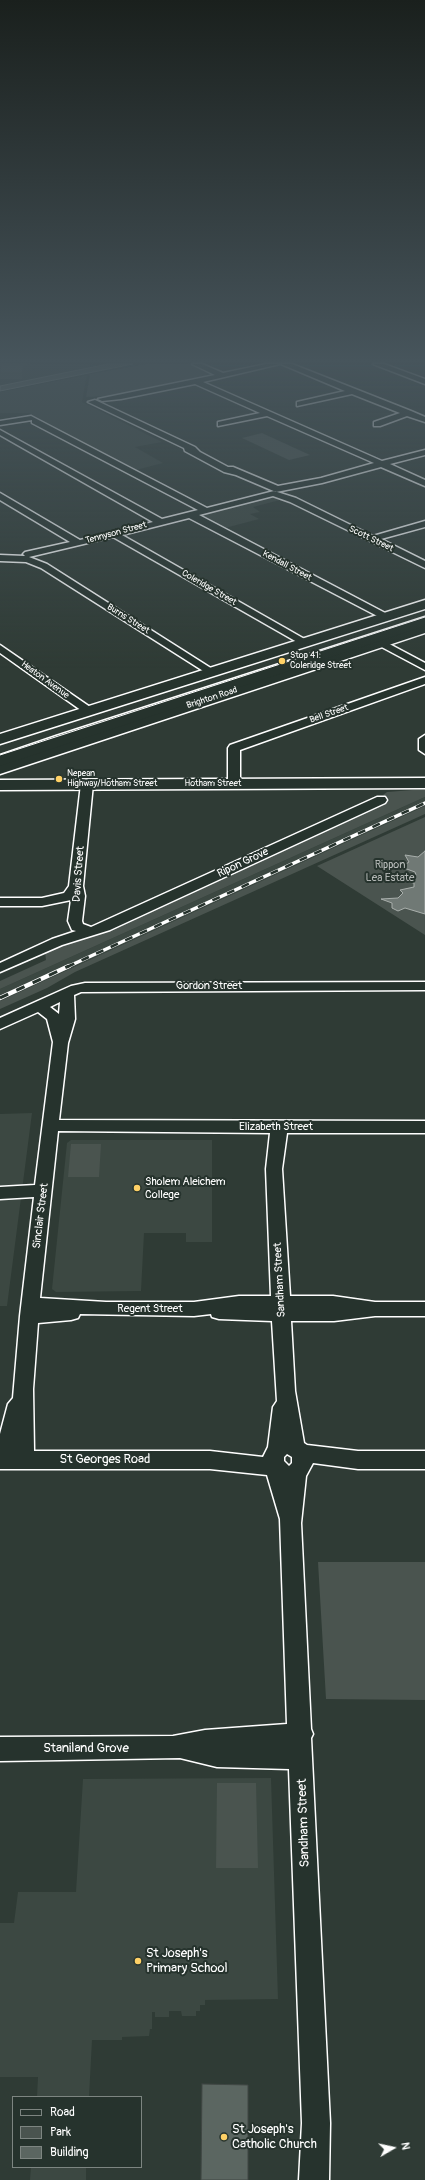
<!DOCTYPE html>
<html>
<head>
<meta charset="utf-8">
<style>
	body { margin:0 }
	#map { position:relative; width:425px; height:2180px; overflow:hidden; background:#2f3b35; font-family:Pangolin,sans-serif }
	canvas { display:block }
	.legend { position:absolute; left:12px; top:2096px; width:130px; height:72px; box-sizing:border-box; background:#26332d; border:1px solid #7d8581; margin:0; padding:5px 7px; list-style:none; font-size:12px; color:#fff }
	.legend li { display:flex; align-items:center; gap:8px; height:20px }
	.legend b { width:20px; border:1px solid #7d8581 }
	.north { position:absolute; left:373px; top:2128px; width:40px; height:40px; -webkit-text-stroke:3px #26332d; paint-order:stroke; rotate:81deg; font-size:11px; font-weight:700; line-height:16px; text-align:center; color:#fff }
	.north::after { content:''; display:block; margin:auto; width:14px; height:18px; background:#fff; clip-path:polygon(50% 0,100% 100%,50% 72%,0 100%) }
</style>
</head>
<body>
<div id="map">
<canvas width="425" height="2180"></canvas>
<ul class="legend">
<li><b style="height:5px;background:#26332d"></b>Road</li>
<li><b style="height:11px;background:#4a544f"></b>Park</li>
<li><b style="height:11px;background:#5b6661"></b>Building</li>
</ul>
<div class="north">N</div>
</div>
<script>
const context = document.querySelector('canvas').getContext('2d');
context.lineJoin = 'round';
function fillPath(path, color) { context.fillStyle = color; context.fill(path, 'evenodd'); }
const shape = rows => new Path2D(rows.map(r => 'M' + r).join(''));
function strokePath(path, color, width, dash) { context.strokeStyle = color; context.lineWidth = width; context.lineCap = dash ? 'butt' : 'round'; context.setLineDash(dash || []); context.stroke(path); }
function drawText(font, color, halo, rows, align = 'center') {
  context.font = font + ' Pangolin,sans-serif'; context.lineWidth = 4; context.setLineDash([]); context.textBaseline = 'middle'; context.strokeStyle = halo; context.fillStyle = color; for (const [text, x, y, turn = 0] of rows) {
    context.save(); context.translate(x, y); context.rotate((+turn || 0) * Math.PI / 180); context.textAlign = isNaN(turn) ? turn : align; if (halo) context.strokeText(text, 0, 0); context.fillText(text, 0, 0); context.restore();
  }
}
fillPath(shape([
	[0,364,91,364,89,368,0,386],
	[87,375,82,402,162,442,135,447,163,463,136,470,29,413,0,413,0,392],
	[271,497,280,500,253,507,260,512,250,514,259,519,225,528,201,516,204,513],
	[425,797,425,806,0,1001,0,989],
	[32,1113,7,1306,0,1306,0,1114],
	[71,1140,212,1140,212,1242,186,1242,186,1233,144,1233,141,1291,56,1292,52,1289,67,1143],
	[271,1778,278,1999,205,2000,205,2005,200,2005,200,2011,196,2011,196,2016,182,2016,181,2011,169,2011,169,2017,155,2017,155,2012,152,2012,152,2029,150,2029,149,2036,122,2037,122,2040,92,2040,89,2097,37,2097,38,2077,0,2077,0,1923,14,1923,18,1892,76,1892,83,1779],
	[31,2167,86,2167,86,2180,30,2180]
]), '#3c4842');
fillPath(shape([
	[146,364,189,364,211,374,109,396,86,397,90,374],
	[262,433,310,455,289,460,242,438],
	[425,789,425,797,0,989,0,981,46,960,45,952,110,929,390,800,383,795,387,792],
	[425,806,425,814,75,972,47,988,0,1009,0,1001],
	[425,817,425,935,317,866],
	[71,1144,101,1144,99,1177,68,1177],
	[318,1562,425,1562,425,1700,326,1699],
	[217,1783,256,1783,258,1868,216,1868]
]), '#4a544f');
const water = shape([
	[108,364,133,364,0,391,0,386,108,364],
	[425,851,425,914,405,908,398,911,392,908,392,903,381,899,398,898,403,893,400,890,414,887,414,883,408,882,416,875,415,872,401,867,409,862,405,855,418,857,425,851]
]);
fillPath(water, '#707975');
strokePath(water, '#a9afac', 1);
const street = shape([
	[192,364,202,364,223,373,266,364,280,364,203,382,382,461,425,450,425,455,390,464,425,480,425,486,381,467,322,483,276,492,236,475,224,472,185,451,184,448,88,402,95,400,195,447,200,452,228,467,233,467,278,486,321,478,374,463,267,416,218,426,218,422,260,413,195,384,121,399,102,401,98,399,215,375,192,364],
	[281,364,292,364,411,411,425,417,425,422,407,416,380,426,374,426,374,422,400,413,352,394,297,406,297,402,345,391,281,364],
	[373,364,384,364,425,379,425,384,373,364],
	[31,416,207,508,274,491,296,498,373,536,425,521,425,527,381,539,425,561,425,568,290,502,273,496,199,515,389,615,389,619,385,620,189,518,122,535,308,641,309,643,308,645,304,646,113,537,29,557,47,564,217,672,216,674,208,674,41,568,26,562,0,561,0,555,25,556,23,554,25,552,70,542,0,500,0,493,80,540,153,522,0,435,0,430,162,519,198,510,32,423,32,420,0,425,0,421,31,416],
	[380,639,425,663,425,670,376,644,375,642,376,640,380,639],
	[0,645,93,709,95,711,93,713,85,713,0,653,0,645],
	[425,677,425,684,240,750,240,784,234,788,228,784,228,748,230,745,425,677],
	[425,735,425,754,419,750,419,739,425,735],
	[87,780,93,784,83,886,85,896,82,921,83,924,91,927,377,797,385,797,387,800,385,803,110,930,62,945,0,972,0,963,52,939,76,931,72,930,68,921,71,900,42,906,0,906,0,898,42,898,64,893,69,886,81,784,87,780],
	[425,982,425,990,81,992,74,995,75,1019,68,1043,59,1120,425,1121,425,1133,287,1133,282,1169,290,1296,333,1296,375,1302,425,1302,425,1316,375,1316,334,1321,291,1321,295,1391,304,1443,307,1445,358,1451,425,1451,425,1469,358,1469,313,1463,306,1476,301,1523,311,1729,313,1734,311,1738,330,2123,329,2180,299,2180,302,2123,289,1769,217,1767,180,1758,0,1761,0,1737,173,1736,205,1730,287,1724,280,1519,267,1475,210,1469,0,1469,0,1434,8,1404,13,1398,20,1316,34,1197,0,1199,0,1187,35,1185,53,1042,47,1019,38,1012,0,1029,0,1018,71,986,85,983,425,982],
	[60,1002,59,1014,50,1007,60,1002],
	[58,1131,270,1133,266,1169,271,1296,239,1296,194,1302,106,1302,40,1298,58,1131],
	[80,1314,194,1316,211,1314,212,1317,219,1319,272,1321,277,1401,273,1407,268,1447,263,1457,210,1451,34,1451,33,1389,38,1323,71,1320,78,1318,80,1314],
	[287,1454,292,1457,292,1463,289,1466,284,1461,284,1457,287,1454]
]);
const primary = shape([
	[425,600,425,609,0,744,0,734,425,600],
	[425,624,425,633,0,774,0,764,425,624],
	[425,778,425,788,0,790,0,780,425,778]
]);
const highway = shape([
	[425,617,425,626,0,766,0,755,56,736,425,617]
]);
strokePath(street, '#fff', 3);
strokePath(primary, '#fff', 3);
strokePath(highway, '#fff', 3);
fillPath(street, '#26332d');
fillPath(primary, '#26332d');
fillPath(highway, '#26332d');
strokePath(shape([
	[0,755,425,617]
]), '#fff', 1);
const railFar1 = shape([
	[67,967,425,803]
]);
const rail = shape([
	[0,998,69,966]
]);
strokePath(railFar1, '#fff', 3.5);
strokePath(rail, '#fff', 4.5);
strokePath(railFar1, '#26332d', 2.5, [8]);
strokePath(rail, '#26332d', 3, [9]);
fillPath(shape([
	[0,364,43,364,25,372,22,379,0,379]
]), '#4e5853');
fillPath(shape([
	[30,364,43,364,25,372,22,379,22,373,24,366]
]), '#404744');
const building = shape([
	[0,364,30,364,24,366,22,373,0,373,0,370,1,366,0,366,0,364],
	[202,2084,248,2085,248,2180,201,2180,202,2084]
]);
fillPath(building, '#5b6661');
strokePath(building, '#404744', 1);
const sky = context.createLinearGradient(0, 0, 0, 669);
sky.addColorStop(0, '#1a201d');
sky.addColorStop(0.54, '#47555c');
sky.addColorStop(1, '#47555c00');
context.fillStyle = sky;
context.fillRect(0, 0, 425, 669);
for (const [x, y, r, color] of [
	[282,661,4,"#ffd166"],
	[59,779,4,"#ffd166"],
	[137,1188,4,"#ffd166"],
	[138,1961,4,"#ffd166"],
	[224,2137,4,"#ffd166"]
]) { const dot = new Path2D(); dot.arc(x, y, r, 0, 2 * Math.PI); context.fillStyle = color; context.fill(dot); strokePath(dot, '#26332d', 1.5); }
drawText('9px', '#fff', '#26332d', [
	["Tennyson Street",116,533,-15],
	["Scott Street",371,539,26],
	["Kendall Street",287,566,28],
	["Coleridge Street",209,588,30],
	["Burns Street",128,619,32],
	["Heaton Avenue",45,680,36],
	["Brighton Road",212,698,-18],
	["Bell Street",329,714,-19],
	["Hotham Street",213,784]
]);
drawText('9px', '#fff', '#26332d', [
	["Stop 41:",290,656],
	["Coleridge Street",290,666],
	["Nepean",67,774],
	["Highway/Hotham Street",67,784]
], 'left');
drawText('11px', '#fff', '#26332d', [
	["Ripon Grove",243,863,-25],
	["Davis Street",79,874,-86],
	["Gordon Street",209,986],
	["Elizabeth Street",276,1127],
	["Sinclair Street",41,1216,-83],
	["Sandham Street",280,1280,-93],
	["Regent Street",150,1309]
]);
drawText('11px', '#b7bbb9', '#26332d', [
	["Rippon",390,865],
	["Lea Estate",390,878]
]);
drawText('11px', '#fff', '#26332d', [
	["Sholem Aleichem",145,1182],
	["College",145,1195]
], 'left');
drawText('13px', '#fff', '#26332d', [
	["St Georges Road",105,1460],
	["Staniland Grove",86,1749],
	["Sandham Street",304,1823,-92]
]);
drawText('13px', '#fff', '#26332d', [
	["St Joseph's",146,1954],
	["Primary School",146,1969],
	["St Joseph's",232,2130],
	["Catholic Church",232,2145]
], 'left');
</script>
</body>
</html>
